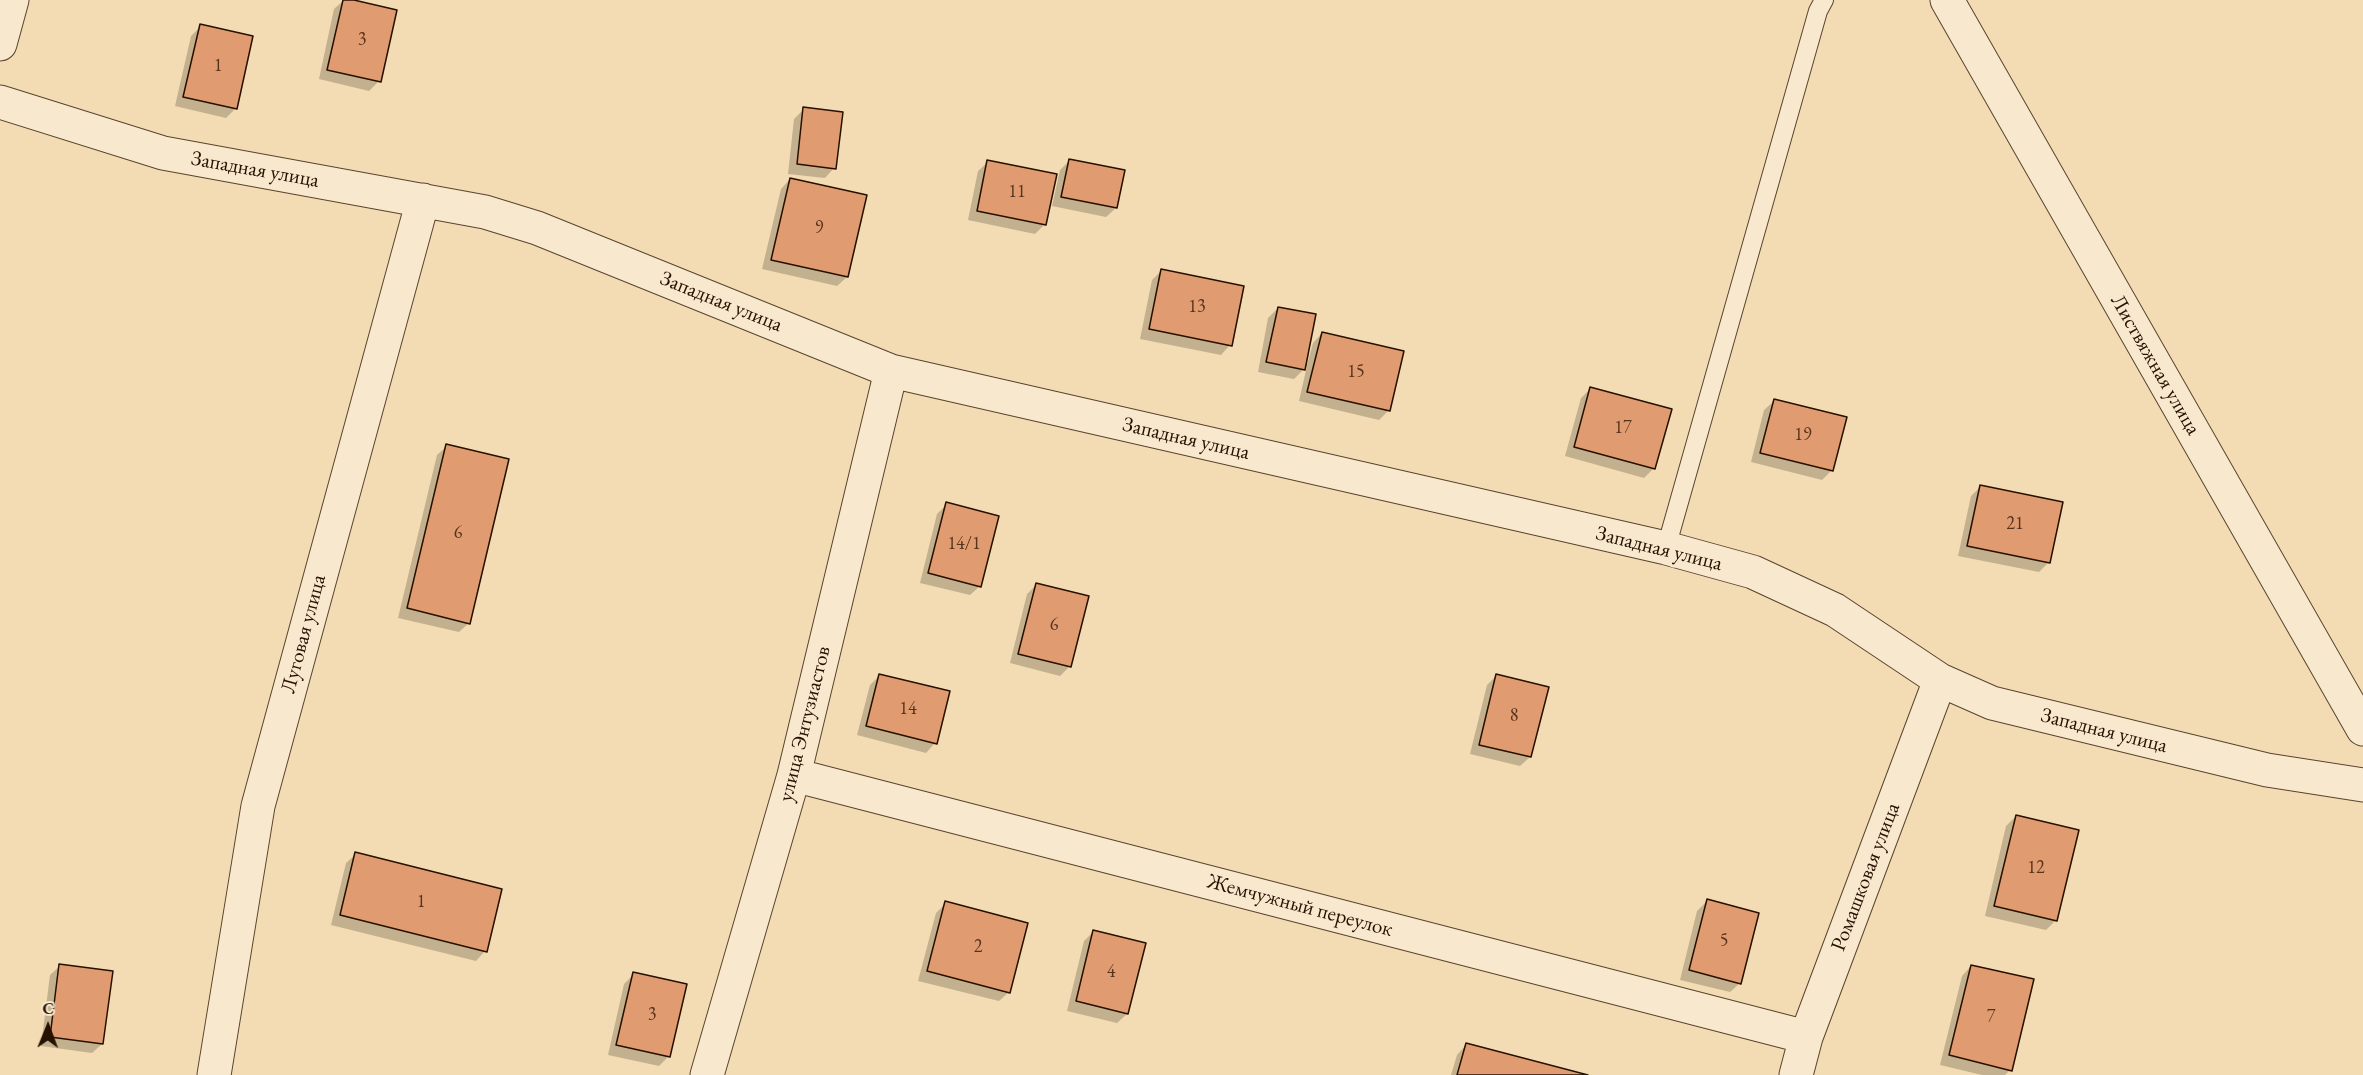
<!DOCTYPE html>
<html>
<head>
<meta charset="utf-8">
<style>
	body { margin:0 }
	#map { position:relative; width:2363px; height:1075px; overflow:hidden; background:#f3dcb3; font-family:"EB Garamond",serif }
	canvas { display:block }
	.north { position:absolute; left:18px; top:997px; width:60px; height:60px; -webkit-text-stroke:4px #f7e8ce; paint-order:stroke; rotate:1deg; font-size:16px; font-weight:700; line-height:24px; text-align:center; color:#261100 }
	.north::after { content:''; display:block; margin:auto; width:21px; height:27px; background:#261100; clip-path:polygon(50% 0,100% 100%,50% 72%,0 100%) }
</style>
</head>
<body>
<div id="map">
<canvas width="2363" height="1075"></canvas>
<div class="north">С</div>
</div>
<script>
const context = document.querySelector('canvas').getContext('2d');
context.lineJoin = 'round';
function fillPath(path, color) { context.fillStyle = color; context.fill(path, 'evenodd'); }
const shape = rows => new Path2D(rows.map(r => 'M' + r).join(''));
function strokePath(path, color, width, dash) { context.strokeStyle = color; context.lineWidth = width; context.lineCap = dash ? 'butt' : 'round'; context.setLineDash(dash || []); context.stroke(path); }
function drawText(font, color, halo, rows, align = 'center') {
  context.font = font + ' "EB Garamond",serif'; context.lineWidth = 6; context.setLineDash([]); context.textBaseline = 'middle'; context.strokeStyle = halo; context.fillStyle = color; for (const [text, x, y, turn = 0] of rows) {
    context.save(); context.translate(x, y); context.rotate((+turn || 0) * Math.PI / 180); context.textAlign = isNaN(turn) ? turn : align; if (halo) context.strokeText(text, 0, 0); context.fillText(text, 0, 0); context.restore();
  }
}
fillPath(shape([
	[344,0,347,0,379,81,369,91,319,79,334,9],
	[201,26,236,108,226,118,175,106,191,36],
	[804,109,834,168,825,178,788,174,794,119],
	[1070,160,1116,208,1106,217,1052,206,1060,170],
	[988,162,1045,224,1035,234,968,220,978,171],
	[790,179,847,277,837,286,762,269,781,189],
	[1162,270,1230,345,1221,355,1140,339,1152,280],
	[1278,308,1305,364,1307,365,1313,343,1322,333,1402,352,1388,411,1379,420,1299,401,1307,366,1294,379,1258,372,1268,318],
	[1590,389,1654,468,1644,478,1565,456,1581,398],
	[1774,401,1832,470,1822,480,1751,462,1764,410],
	[447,446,469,623,459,632,398,618,437,455],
	[1980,487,2049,562,2039,572,1958,556,1971,496],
	[947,504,980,586,970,595,920,583,937,514],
	[1037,584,1070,666,1060,676,1010,663,1027,594],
	[1497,675,1530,757,1520,766,1470,754,1487,685],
	[879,676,935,743,926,753,857,735,870,685],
	[2016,816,2056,920,2046,930,1985,916,2006,826],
	[356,854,485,951,476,961,331,925,346,863],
	[1707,901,1740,983,1730,992,1680,980,1697,911],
	[946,903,1009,992,999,1001,918,981,936,913],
	[1093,932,1127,1014,1117,1023,1067,1011,1084,941],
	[60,966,102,1044,92,1053,41,1046,50,975],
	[1971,966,2010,1070,2005,1075,1982,1075,1940,1065,1962,976],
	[634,974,669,1056,659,1066,608,1055,624,984],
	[1466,1045,1582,1075,1451,1075,1457,1055]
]), '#0003');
const building = shape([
	[343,0,354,0,397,10,381,82,327,70,343,0],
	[200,24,253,36,237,109,183,97,200,24],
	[803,107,843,112,836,169,797,164,803,107],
	[1069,159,1125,170,1117,208,1061,197,1069,159],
	[987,160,1057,174,1046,225,977,211,987,160],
	[790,178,867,195,848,277,771,260,790,178],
	[1161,269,1244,286,1232,346,1149,329,1161,269],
	[1278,307,1316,314,1305,370,1266,362,1278,307],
	[1322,332,1404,351,1390,411,1307,392,1322,332],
	[1590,387,1672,409,1655,469,1574,447,1590,387],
	[1774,399,1847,417,1833,471,1760,453,1774,399],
	[446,444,509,459,470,624,407,608,446,444],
	[1980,485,2063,502,2050,563,1967,546,1980,485],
	[946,502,999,516,981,587,928,573,946,502],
	[1036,583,1089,596,1071,667,1018,654,1036,583],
	[879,674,950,691,937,744,866,726,879,674],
	[1496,674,1549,687,1531,757,1479,745,1496,674],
	[2016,815,2079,830,2057,921,1994,906,2016,815],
	[355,852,502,889,487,952,340,915,355,852],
	[1707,899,1759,913,1741,984,1689,970,1707,899],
	[945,901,1028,923,1010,993,927,971,945,901],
	[1093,930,1146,943,1128,1014,1076,1001,1093,930],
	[59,964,113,971,103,1044,50,1037,59,964],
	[1971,965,2034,979,2012,1071,1949,1055,1971,965],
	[633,972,687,984,670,1057,616,1045,633,972],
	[1466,1043,1588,1075,1457,1075,1466,1043]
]);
fillPath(building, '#e19b70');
strokePath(building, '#261100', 1.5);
const lane = shape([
	[1666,548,1818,11,1824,0]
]);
const street = shape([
	[1947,0,2363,729],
	[0,44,12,0],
	[0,102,163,153,485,212,537,228,891,371,1666,548,1753,572,1835,610,1940,680,1992,703,2267,770,2363,785],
	[794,775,1806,1037],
	[214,1075,258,806,423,200],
	[707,1075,794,775,891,371],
	[1796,1075,1806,1037,1940,680]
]);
strokePath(lane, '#59442d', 20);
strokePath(street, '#59442d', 35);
strokePath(lane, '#f7e8ce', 18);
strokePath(street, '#f7e8ce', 33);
drawText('18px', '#55341c', null, [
	["3",362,40],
	["1",218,66],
	["11",1017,192],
	["9",819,228],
	["13",1197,307],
	["15",1356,372],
	["17",1623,428],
	["19",1803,435],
	["21",2015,524],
	["6",458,533],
	["14/1",964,544],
	["6",1054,625],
	["14",908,709],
	["8",1514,716],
	["12",2036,868],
	["1",421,902],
	["5",1724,941],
	["2",978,947],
	["4",1111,972],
	["3",652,1015],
	["7",1991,1017]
]);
drawText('21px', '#261100', '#f7e8ce', [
	["Западная улица",255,170,10],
	["Западная улица",721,302,22],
	["Листвяжная улица",2155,365,60],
	["Западная улица",1186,439,13],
	["Западная улица",1659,549,14],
	["Луговая улица",304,634,-75],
	["улица Энтузиастов",805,724,-76],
	["Западная улица",2104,731,14],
	["Ромашковая улица",1866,877,-69],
	["Жемчужный переулок",1300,906,15]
]);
</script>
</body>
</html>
